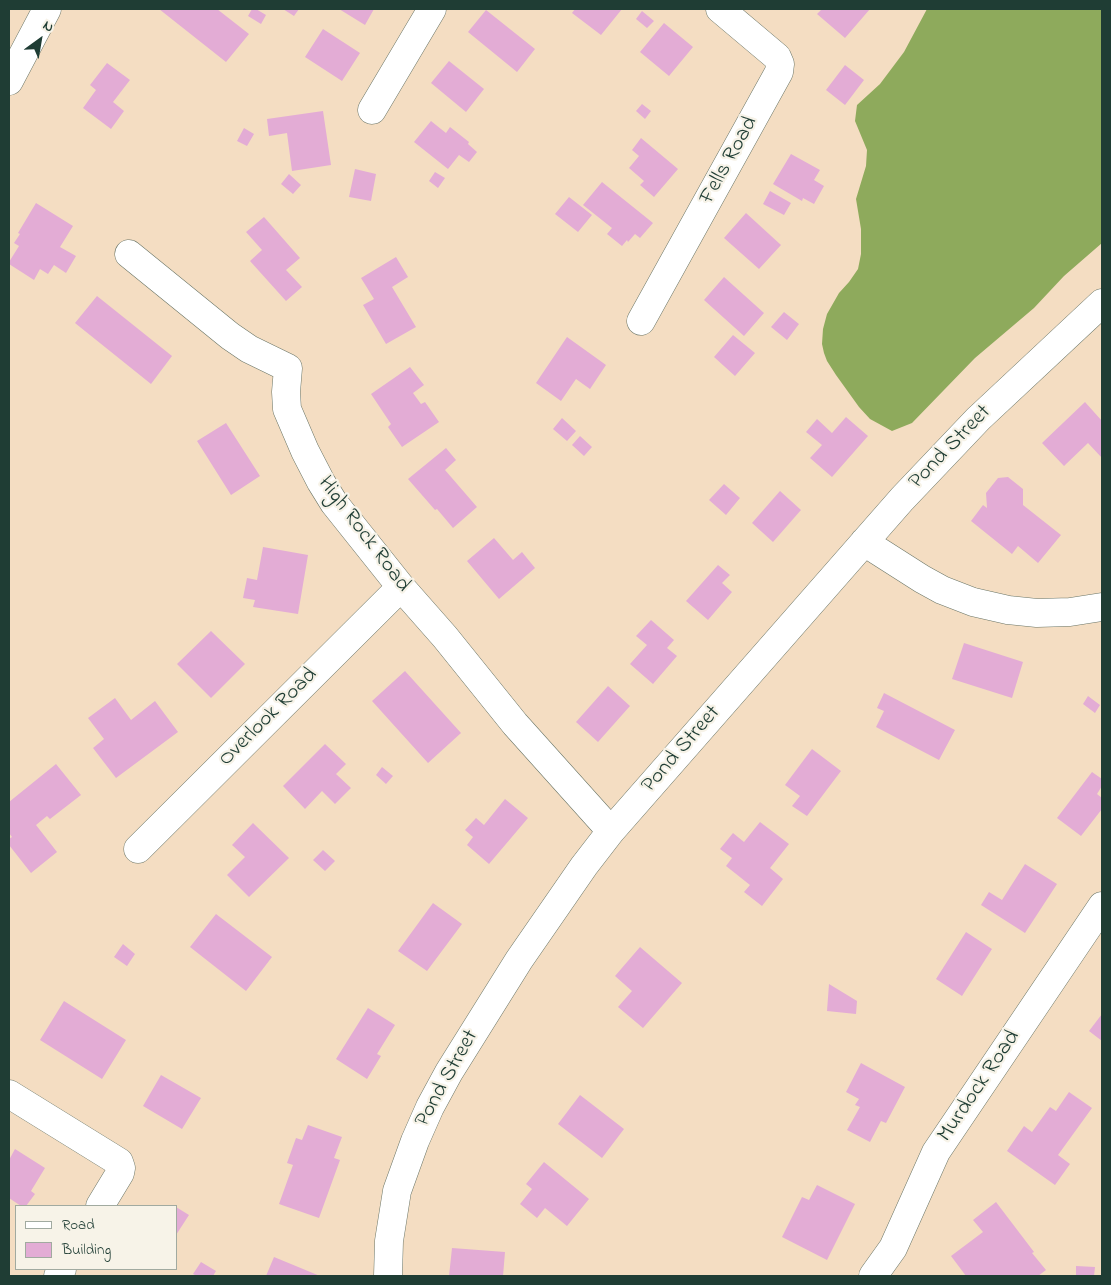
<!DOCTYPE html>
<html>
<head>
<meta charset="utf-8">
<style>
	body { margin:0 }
	#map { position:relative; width:1111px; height:1285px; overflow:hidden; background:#f4ddc2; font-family:"Indie Flower",sans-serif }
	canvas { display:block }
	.frame { position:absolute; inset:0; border:10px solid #1f3d34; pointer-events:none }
	.legend { position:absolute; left:15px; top:1205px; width:162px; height:65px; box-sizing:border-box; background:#f7f3e8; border:1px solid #a1aaa0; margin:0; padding:6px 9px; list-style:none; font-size:15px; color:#1f3d34 }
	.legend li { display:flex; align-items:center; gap:10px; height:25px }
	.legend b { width:25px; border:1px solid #a1aaa0 }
	.north { position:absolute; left:15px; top:15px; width:50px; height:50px; -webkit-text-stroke:4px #f7f3e8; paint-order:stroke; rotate:32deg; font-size:14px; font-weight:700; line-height:20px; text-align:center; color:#1f3d34 }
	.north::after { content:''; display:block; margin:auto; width:18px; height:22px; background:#1f3d34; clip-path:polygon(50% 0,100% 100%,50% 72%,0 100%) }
</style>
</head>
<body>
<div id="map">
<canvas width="1111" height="1285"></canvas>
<div class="frame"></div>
<ul class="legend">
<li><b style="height:6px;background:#fff"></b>Road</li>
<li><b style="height:14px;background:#e3acd5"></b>Building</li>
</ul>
<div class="north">N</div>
</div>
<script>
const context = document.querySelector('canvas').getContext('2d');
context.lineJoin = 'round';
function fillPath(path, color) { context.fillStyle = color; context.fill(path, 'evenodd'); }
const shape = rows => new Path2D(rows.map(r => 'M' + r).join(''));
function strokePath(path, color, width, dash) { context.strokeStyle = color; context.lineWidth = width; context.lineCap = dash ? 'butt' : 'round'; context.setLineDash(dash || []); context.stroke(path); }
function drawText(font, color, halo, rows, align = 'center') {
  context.font = font + ' "Indie Flower",sans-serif'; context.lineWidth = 4.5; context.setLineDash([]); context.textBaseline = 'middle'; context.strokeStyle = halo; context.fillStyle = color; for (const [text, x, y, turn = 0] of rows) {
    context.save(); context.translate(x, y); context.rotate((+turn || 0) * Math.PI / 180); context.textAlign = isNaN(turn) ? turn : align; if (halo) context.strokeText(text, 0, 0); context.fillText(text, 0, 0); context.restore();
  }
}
fillPath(shape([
	[927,9,1102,9,1102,243,1064,276,1034,308,975,358,912,423,892,431,870,419,859,407,836,375,827,361,824,353,822,344,823,329,827,314,839,293,849,282,858,269,861,254,861,229,856,199,866,166,867,150,855,121,857,105,880,84,904,52]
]), '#8eaa5c');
fillPath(shape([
	[159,9,217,9,249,34,226,62],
	[252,9,256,9,266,15,261,24,248,16],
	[283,9,299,9,294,16],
	[339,9,374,9,365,25],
	[575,9,622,9,601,35,572,13],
	[822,9,870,9,845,38,817,14],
	[486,10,535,49,517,72,468,32],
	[642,11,654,21,647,28,636,19],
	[664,23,693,47,669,76,640,52],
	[323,29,360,53,342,81,305,57],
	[449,61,484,89,466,112,431,83],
	[107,63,130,80,113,102,124,111,111,129,83,108,96,90,90,85],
	[845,65,864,80,845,105,826,90],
	[642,104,651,111,645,119,636,111],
	[323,111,331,165,292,171,287,133,269,136,267,119],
	[431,121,446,133,450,127,469,142,468,144,477,152,469,162,459,155,448,169,414,142],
	[244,128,254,134,247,146,237,141],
	[641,138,678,169,654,197,640,185,644,181,629,168,639,156,632,150],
	[791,154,820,170,814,180,824,186,814,204,803,198,802,201,773,184],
	[355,169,376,174,371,201,349,197],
	[435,172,445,178,438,188,429,181],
	[289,174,301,185,293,194,281,184],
	[602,182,653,223,640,238,635,234,628,242,627,240,622,246,607,234,612,228,583,205],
	[770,191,791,203,784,215,763,204],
	[569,197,592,215,578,232,555,214],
	[36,203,73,226,60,247,76,256,66,273,54,265,48,274,40,269,34,280,9,264,9,262,19,246,14,243,20,234,18,233],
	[746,213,781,245,759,269,724,238],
	[264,217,300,258,286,270,302,287,286,301,250,261,262,250,246,232],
	[396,257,408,277,392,287,416,327,386,344,363,305,374,299,361,278],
	[724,277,764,313,744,336,704,300],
	[97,296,172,356,151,384,75,323],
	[784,312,799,324,787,340,771,327],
	[733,335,755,353,735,376,714,357],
	[567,337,606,365,590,389,576,379,561,401,536,383],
	[410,367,424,385,413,393,421,404,425,402,439,422,402,447,388,427,391,424,371,394],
	[1085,402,1102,421,1102,458,1088,443,1064,466,1042,443],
	[846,417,868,436,832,477,810,458,822,445,806,432,817,419,832,433],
	[562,418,576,431,567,441,553,429],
	[226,423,260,476,231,495,197,441],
	[580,436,592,447,584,456,572,445],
	[446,448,456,460,445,470,477,507,453,528,437,509,435,510,408,479],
	[1008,477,1023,489,1023,505,1061,535,1038,563,1018,546,1012,554,971,521,983,505,987,508,986,493,998,478],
	[724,484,740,498,726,515,709,500],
	[780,491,801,510,773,542,752,523],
	[494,538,513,560,522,552,535,568,499,599,467,561],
	[263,547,308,555,298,614,253,607,255,600,243,598,247,578,257,580],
	[718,565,730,575,722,583,732,592,708,620,686,601],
	[651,620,674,640,667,648,677,656,653,684,630,664,647,645,636,636],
	[211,631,245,664,211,698,177,664],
	[964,643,1023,662,1012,698,952,679],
	[405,671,461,733,428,763,372,701],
	[608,686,630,706,598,742,576,722],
	[884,693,955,730,939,760,876,727,884,711,877,708],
	[1088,696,1100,705,1095,713,1083,704],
	[115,698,131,720,155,701,178,732,116,778,93,748,104,739,88,718],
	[325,744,346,764,336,774,351,788,335,804,322,791,305,809,283,786],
	[812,749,841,771,807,816,792,806,800,796,785,785],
	[56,764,81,795,50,819,47,816,36,825,57,852,31,873,9,845,9,839,12,837,9,833,9,802],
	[382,767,393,776,386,784,376,775],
	[1092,772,1102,779,1102,786,1097,794,1102,798,1102,809,1081,836,1057,818],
	[505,799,528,818,489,864,467,845,473,837,465,830,476,818,484,825],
	[760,822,789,844,770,868,783,879,762,906,744,892,750,885,726,866,732,858,720,849,733,833,744,842],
	[253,823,289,858,249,897,227,875,245,857,232,845],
	[323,850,335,861,325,871,313,860],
	[1025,864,1057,884,1025,933,981,905,989,892,1002,900],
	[433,903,462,924,427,971,398,951],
	[216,914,272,957,246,991,190,947],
	[966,932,992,949,962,996,936,979],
	[123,944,135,954,127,966,114,957],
	[640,947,682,983,643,1028,618,1007,632,991,615,976],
	[829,984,857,1001,856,1014,827,1011],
	[64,1001,126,1040,102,1079,40,1040],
	[368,1008,395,1025,377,1054,381,1056,367,1079,336,1059],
	[1102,1014,1102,1041,1089,1031],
	[861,1063,905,1087,886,1123,881,1121,870,1142,847,1130,860,1107,855,1105,859,1099,846,1092],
	[161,1075,201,1098,182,1129,143,1106],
	[1069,1092,1092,1108,1058,1155,1070,1164,1055,1185,1007,1151,1024,1126,1032,1132,1050,1107,1056,1111],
	[580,1095,624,1129,602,1158,558,1124],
	[308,1125,342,1137,334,1158,340,1160,319,1218,279,1204,293,1165,287,1163,296,1138,302,1140],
	[15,1149,45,1168,31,1191,35,1194,26,1206,21,1206,9,1198,9,1160],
	[544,1162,589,1199,567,1226,545,1208,537,1218,520,1204,532,1189,526,1184],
	[817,1185,855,1204,827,1260,782,1237,802,1197,809,1200],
	[996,1202,1034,1252,1032,1253,1046,1270,1038,1276,966,1276,951,1256,983,1232,973,1220],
	[176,1207,189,1215,176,1235],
	[452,1248,505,1252,503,1276,449,1276],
	[274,1257,320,1276,266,1276],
	[201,1262,216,1271,213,1276,197,1276,193,1274],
	[1076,1266,1095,1267,1094,1276,1076,1276]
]), '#e3acd5');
const minor = shape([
	[372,110,432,9],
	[129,254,230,336,249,349,288,368,286,392,287,409,305,451,321,482,334,503,401,587,445,637,515,724,611,831],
	[641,321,779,72,780,64,777,57,720,9],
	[864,542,922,579,942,590,973,602,1008,610,1037,613,1070,612,1102,607],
	[138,849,401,587],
	[9,1094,119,1162,121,1168,120,1173,100,1206],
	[58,1276,62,1269],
	[388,1276,389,1241,397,1191,415,1141,430,1107,449,1072,519,960,584,866,611,831,902,499,978,419,1102,303],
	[873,1276,893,1248,936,1152,1102,906]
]);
const major = shape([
	[9,81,47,9]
]);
strokePath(minor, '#6a7566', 29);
strokePath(major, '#6a7566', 29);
strokePath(minor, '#fff', 28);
strokePath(major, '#fff', 28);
drawText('22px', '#1f3d34', '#f7f3e8', [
	["Fells Road",730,161,-61],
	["Pond Street",951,448,-46],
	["High Rock Road",363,535,53],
	["Overlook Road",269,718,-45],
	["Pond Street",682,750,-49],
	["Pond Street",448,1079,-61],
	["Murdock Road",980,1087,-56]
]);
</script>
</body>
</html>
